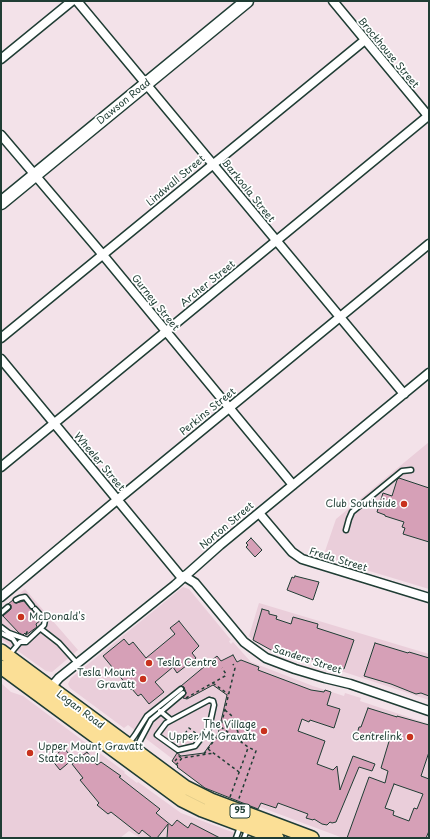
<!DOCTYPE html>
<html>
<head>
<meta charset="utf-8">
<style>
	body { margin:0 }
	#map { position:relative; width:430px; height:839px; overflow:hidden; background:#f3e2e9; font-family:"Playpen Sans",sans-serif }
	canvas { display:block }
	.frame { position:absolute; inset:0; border:2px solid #1f3d34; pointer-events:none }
</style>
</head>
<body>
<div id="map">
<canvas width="430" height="839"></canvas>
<div class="frame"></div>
</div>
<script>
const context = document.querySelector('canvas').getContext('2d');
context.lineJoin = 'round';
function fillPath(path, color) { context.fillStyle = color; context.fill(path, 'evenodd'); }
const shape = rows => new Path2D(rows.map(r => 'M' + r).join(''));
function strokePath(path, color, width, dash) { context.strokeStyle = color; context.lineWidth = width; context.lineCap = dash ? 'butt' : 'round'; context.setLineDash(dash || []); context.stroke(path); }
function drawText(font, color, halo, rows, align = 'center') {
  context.font = font + ' "Playpen Sans",sans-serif'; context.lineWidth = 3.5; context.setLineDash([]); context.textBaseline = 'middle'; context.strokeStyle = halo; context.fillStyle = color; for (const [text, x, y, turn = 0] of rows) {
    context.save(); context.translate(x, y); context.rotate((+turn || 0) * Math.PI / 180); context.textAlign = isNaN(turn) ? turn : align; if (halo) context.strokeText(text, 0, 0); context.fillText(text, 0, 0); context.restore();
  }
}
fillPath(shape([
	[429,442,429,589,323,557,336,519],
	[183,587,189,589,231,640,229,641,230,643,231,644,233,642,251,662,313,686,344,696,345,693,361,698,360,701,429,724,429,838,343,838,212,789,128,725,124,728,70,688,68,684,71,678],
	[25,589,78,650,52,672,46,671,1,639,1,609],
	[259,603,429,654,429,700,256,643,249,636],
	[1,683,11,692,23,696,125,772,124,773,137,783,138,782,181,813,248,838,140,838,129,831,120,838,1,838]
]), '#eaceda');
const building = shape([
	[399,478,429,488,429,542,403,534,405,528,402,527,404,522,385,516,385,515,377,512,383,493,392,496,397,480,399,478],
	[251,538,262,550,255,557,246,547,248,545,246,543,251,538],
	[295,576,319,582,313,600,287,590,292,577,294,578,295,576],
	[13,600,16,603,24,601,41,620,36,624,37,627,26,635,25,633,23,635,19,633,3,616,11,609,11,605,8,604,13,600],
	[262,609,269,611,269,614,277,616,276,619,291,624,293,617,318,624,317,628,354,640,344,669,309,658,304,657,304,659,271,650,253,640,262,609],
	[179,621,199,646,192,653,196,658,177,673,173,667,155,682,164,692,149,704,141,694,138,696,132,689,131,690,103,656,124,639,129,645,133,642,146,658,175,634,170,628,179,621],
	[375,643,408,653,409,652,429,658,429,696,421,693,416,694,391,684,364,676,375,643],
	[233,655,237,662,241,660,259,667,258,670,311,690,324,692,325,690,331,692,327,705,340,709,334,728,310,720,309,722,302,719,298,731,325,741,317,764,333,770,337,766,340,790,353,756,375,764,372,771,359,767,336,822,332,823,330,822,327,825,322,824,314,819,313,820,306,818,308,814,278,803,276,808,261,803,258,809,205,788,177,767,178,766,172,761,177,753,181,756,204,753,218,734,227,695,213,685,187,699,183,698,186,693,184,687,181,686,217,656,221,661,233,655],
	[368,708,397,717,397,716,429,725,429,752,421,776,429,779,429,831,426,838,347,838,369,777,385,783,388,771,381,768,390,738,371,732,369,738,357,734,359,727,361,727,368,708],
	[394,784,423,794,417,809,414,808,409,821,393,815,394,811,385,808,394,784],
	[64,748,73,759,60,770,51,759,64,748],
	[87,752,97,765,101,762,121,776,119,777,133,788,160,809,156,813,172,826,177,820,188,828,191,823,220,838,167,838,168,824,157,838,152,838,142,830,139,834,111,812,108,814,97,805,99,803,80,780,83,778,72,764,87,752]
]);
fillPath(building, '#d6a0b7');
strokePath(building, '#1f3d34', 1);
const lane = shape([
	[346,530,349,519,352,512,402,471,411,470],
	[16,600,20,598,25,597,32,606],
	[1,613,8,607],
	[1,627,9,633,28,640],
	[41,629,59,643,77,663],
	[1,633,13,639,17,645],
	[10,654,20,642,26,642,44,625,45,620,35,609],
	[209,700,213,701,214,705,209,728,195,746,178,750,157,735,166,723,209,700],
	[160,711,171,720],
	[129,743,135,735,147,716,181,689],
	[136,748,151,720,183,693],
	[236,838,240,827],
	[244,838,247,830]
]);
const street = shape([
	[77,1,404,394],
	[333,1,429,117],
	[1,59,72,1],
	[1,135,103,255,293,485],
	[1,338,365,40],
	[1,359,182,578],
	[1,467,428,116],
	[259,513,292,552,302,559,429,598],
	[184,576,195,583,244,642,266,658,295,669,325,678,350,684,429,711],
	[1,597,117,500,429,244],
	[48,691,59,678,175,585,220,545,429,373]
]);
const secondary = shape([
	[1,203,247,1]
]);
const primary = shape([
	[1,651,185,787,211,800,312,838],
	[1,667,182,800,202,810,277,838]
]);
strokePath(lane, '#1f3d34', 7);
strokePath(street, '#1f3d34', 11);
strokePath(secondary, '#1f3d34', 15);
strokePath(primary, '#1f3d34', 16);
strokePath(shape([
	[26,634,28,630],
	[213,683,228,694],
	[186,698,225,676,226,674,222,668],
	[225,710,232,716,242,743],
	[221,727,248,747,256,751,238,801],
	[178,743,189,728,197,734],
	[208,749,239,772],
	[204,754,219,734,235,668,233,664],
	[175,761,179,756,181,758],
	[176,765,182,758,214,753],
	[230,797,248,748]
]), '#1f3d34', 1.5, [3, 3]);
strokePath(lane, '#fff', 4);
strokePath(street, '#fff', 8);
strokePath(secondary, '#fff', 12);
strokePath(primary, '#fbdf96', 13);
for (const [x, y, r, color] of [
	[404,504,4,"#c8321e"],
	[21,617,4,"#c8321e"],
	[149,663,4,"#c8321e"],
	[143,679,4,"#c8321e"],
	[264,731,4,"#c8321e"],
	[410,737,4,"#c8321e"],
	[30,753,4,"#c8321e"]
]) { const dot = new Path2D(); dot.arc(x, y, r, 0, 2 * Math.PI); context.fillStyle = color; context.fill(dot); strokePath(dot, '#fff', 1.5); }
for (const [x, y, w] of [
	[240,811,20]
]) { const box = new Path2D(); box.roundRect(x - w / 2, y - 7, w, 14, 3); context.fillStyle = '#fff'; context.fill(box); strokePath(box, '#1f3d34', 1); }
drawText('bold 9px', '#1f3d34', null, [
	["95",240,811]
]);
drawText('10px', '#1f3d34', '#fff', [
	["Brockhouse Street",388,53,50],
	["Dawson Road",124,102,-39],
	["Lindwall Street",176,181,-40],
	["Barkoola Street",248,191,51],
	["Archer Street",208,284,-39],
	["Gurney Street",155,303,51],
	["Perkins Street",208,412,-39],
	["Wheeler Street",99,462,50],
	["Norton Street",227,526,-40],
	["Freda Street",338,560,17],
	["Sanders Street",307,660,18],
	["Logan Road",80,710,37]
]);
drawText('10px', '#1f3d34', '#fff', [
	["Club Southside",396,504],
	["McDonald's",29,617,"left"],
	["Tesla Centre",157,663,"left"],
	["Tesla Mount",135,673],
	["Gravatt",135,685],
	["The Village",256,725],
	["Upper Mt Gravatt",256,737],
	["Centrelink",402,737],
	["Upper Mount Gravatt",38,747,"left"],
	["State School",38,759,"left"]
], 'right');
</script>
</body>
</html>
